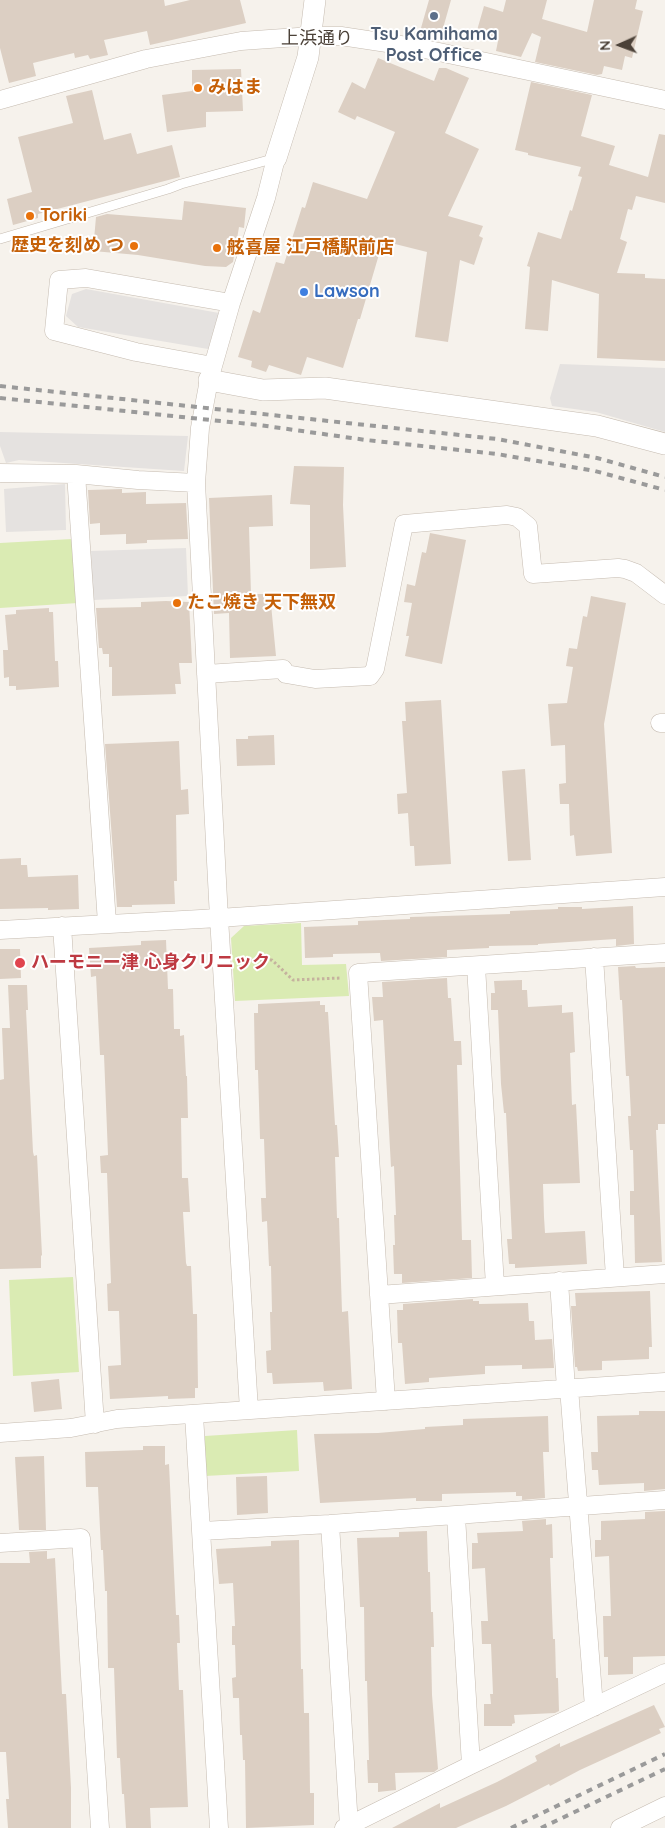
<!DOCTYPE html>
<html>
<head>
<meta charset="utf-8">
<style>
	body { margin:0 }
	#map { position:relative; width:665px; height:1828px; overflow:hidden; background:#f6f2ec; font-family:Quicksand,sans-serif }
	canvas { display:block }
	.north { position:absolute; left:595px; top:20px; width:50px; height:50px; -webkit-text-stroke:4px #fff; paint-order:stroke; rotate:268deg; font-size:14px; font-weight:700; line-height:20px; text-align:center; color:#4b4138 }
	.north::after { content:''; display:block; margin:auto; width:18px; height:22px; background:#4b4138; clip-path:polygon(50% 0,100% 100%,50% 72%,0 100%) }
</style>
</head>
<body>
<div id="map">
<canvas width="665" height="1828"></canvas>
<div class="north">N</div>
</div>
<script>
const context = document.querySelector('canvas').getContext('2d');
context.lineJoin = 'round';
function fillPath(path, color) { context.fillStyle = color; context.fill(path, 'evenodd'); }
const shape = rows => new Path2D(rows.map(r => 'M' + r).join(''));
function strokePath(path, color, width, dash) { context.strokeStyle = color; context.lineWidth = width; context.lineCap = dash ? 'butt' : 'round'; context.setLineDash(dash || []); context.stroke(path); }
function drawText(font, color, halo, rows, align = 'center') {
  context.font = font + ' Quicksand,"Noto Sans JP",sans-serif'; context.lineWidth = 4; context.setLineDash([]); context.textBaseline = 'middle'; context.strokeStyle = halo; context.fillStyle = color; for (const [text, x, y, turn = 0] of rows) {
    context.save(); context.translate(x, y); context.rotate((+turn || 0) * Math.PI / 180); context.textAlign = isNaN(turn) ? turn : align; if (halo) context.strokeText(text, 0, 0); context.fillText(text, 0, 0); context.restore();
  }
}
fillPath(shape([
	[72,539,78,603,0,608,0,543],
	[301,923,302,965,346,964,349,996,235,1001,231,938,244,926],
	[73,1277,79,1372,13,1376,9,1280],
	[297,1430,299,1471,205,1476,205,1436]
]), '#daebb3');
fillPath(shape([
	[86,289,219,313,208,349,78,327,66,316,72,294],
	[560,364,665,368,665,432,596,412,552,406,550,398],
	[0,432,188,436,184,471,19,460,6,463,0,446],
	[65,484,66,530,6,532,4,489],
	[186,548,188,596,93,600,91,551]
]), '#e5e2e0');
fillPath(shape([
	[0,0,164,0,165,6,190,0,240,0,246,23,150,45,147,31,104,40,108,55,90,59,88,55,75,58,74,53,33,63,36,76,9,83,0,48],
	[429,0,451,0,440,39,419,35],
	[506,0,547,0,542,19,587,32,594,0,637,0,635,9,643,11,632,58,625,56,622,70,604,66,602,74,597,75,535,62,541,37,532,33,521,57,496,51,498,41,476,34,484,6,503,12],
	[378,58,434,81,439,68,446,68,469,78,445,133,479,149,448,216,483,226,479,236,483,238,474,265,460,260,448,342,415,337,427,252,395,244,390,256,380,251,360,319,358,319,343,368,307,357,301,375,269,365,266,372,251,367,252,361,238,357,253,310,260,313,276,262,284,264,302,207,305,208,313,182,367,199,395,132,357,116,355,120,338,112,352,82,365,89],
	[241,69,243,111,206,112,206,127,167,132,162,95,192,91,192,70],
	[531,82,592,95,581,136,615,146,609,165,648,177,659,134,665,135,665,203,636,196,632,210,628,209,620,239,627,242,617,273,645,274,645,278,665,279,665,361,597,358,599,294,552,280,548,331,525,329,530,267,527,266,538,232,561,239,570,210,572,211,582,177,578,176,581,167,528,155,528,153,515,150],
	[92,90,104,140,131,133,137,154,172,145,180,177,38,214,38,218,13,225,7,199,32,192,18,137,73,123,66,96],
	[184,201,246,208,244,228,239,227,233,262,226,267,205,266,138,255,93,251,96,217,107,214,182,220],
	[294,466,344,467,343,505,346,567,310,569,310,505,290,504],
	[122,489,122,493,146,492,146,504,186,503,188,539,147,540,147,543,126,544,126,534,100,535,100,523,90,524,88,490],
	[272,495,273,526,249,527,251,594,270,594,276,656,230,658,229,613,214,614,209,498],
	[430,533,466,540,442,664,405,656,409,636,406,636,412,603,404,602,407,584,415,586,422,552,426,553],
	[591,596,626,603,604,724,612,853,576,856,574,835,570,836,569,804,560,804,559,784,566,783,565,745,551,746,548,704,567,703,573,667,566,666,569,648,577,649,583,616,587,617],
	[166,601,189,602,192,663,179,663,181,684,175,684,176,694,112,696,112,667,109,667,109,654,103,654,102,648,99,648,96,608,141,607,141,602],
	[49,608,49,612,53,612,55,661,58,661,59,687,16,690,16,686,9,686,9,677,4,678,3,650,8,650,5,615,16,614,16,610],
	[441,700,451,864,415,866,414,846,410,846,408,813,398,814,397,794,407,793,402,721,406,721,405,702],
	[274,735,275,765,237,766,236,739,248,739,248,736],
	[179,741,181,790,188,789,189,814,176,815,177,881,174,881,175,904,132,905,132,907,117,907,105,744],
	[525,769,531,860,508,861,502,771],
	[21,858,21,865,27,865,28,877,78,875,79,909,48,910,48,908,0,909,0,859],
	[633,906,634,944,616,946,616,939,538,944,538,945,489,946,489,948,447,950,447,957,381,961,380,953,333,954,333,957,305,958,304,927,358,925,358,921,410,919,410,917,510,914,510,911,558,909,558,907,582,907,582,909],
	[166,940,168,989,173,989,174,1029,180,1029,180,1036,184,1035,186,1076,187,1076,188,1118,181,1118,182,1178,188,1178,190,1212,183,1212,186,1263,187,1266,191,1266,193,1314,197,1314,198,1388,195,1388,195,1398,168,1399,168,1396,110,1399,108,1366,121,1365,119,1311,108,1311,107,1284,111,1283,107,1173,101,1173,100,1156,108,1155,104,1055,100,1055,96,976,91,977,89,948,141,945,141,941],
	[0,949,20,949,21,978,0,979],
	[635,966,636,968,640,968,665,967,665,1124,658,1124,658,1130,656,1130,662,1262,635,1263,634,1215,630,1215,630,1191,634,1191,633,1150,630,1150,628,1116,631,1116,629,1076,626,1076,622,1000,620,1000,618,967],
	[447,978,448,998,451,998,454,1041,461,1041,462,1065,457,1065,462,1240,471,1240,472,1278,402,1283,402,1274,394,1274,393,1245,395,1245,394,1215,396,1215,394,1166,391,1167,383,1020,374,1021,372,997,383,997,382,982],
	[522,980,522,990,527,990,528,1007,562,1005,562,1013,573,1012,575,1052,570,1053,572,1105,576,1104,580,1183,543,1184,544,1217,545,1233,585,1231,587,1264,515,1268,515,1264,509,1264,507,1239,512,1239,506,1113,504,1113,501,1084,498,1010,491,1010,491,993,495,993,494,981],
	[8,985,27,985,28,1010,26,1010,33,1152,34,1156,37,1155,42,1255,41,1256,41,1268,0,1269,0,1080,4,1079,2,1028,10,1028],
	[320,1001,320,1005,325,1005,325,1012,328,1012,335,1125,337,1125,339,1157,335,1157,337,1218,339,1218,342,1312,348,1311,352,1389,324,1391,323,1382,273,1384,272,1373,267,1373,266,1351,271,1350,270,1312,272,1312,271,1266,269,1266,267,1221,262,1222,261,1198,266,1198,264,1139,260,1139,258,1070,255,1070,254,1013,258,1013,258,1004],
	[650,1291,652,1347,649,1347,649,1359,602,1361,602,1370,578,1371,577,1367,575,1367,571,1306,576,1306,575,1293],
	[473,1299,473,1301,479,1301,479,1304,528,1303,529,1321,534,1321,535,1340,552,1339,554,1368,522,1369,522,1365,485,1366,485,1374,429,1378,429,1382,405,1384,402,1343,398,1343,397,1310,403,1310,403,1304],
	[59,1379,62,1409,34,1412,31,1382],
	[639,1411,665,1411,665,1489,644,1491,644,1483,599,1485,598,1470,592,1470,591,1452,598,1452,597,1416,639,1415],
	[548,1416,549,1452,543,1452,545,1498,522,1500,522,1496,516,1496,516,1492,442,1494,442,1501,416,1501,416,1498,320,1503,314,1434,378,1433,425,1429,425,1427,463,1425,463,1419],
	[143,1446,165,1446,165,1465,169,1464,176,1615,179,1615,180,1643,177,1643,179,1690,183,1690,188,1807,150,1808,151,1828,126,1828,124,1794,122,1794,120,1758,117,1758,114,1668,108,1668,107,1591,105,1591,103,1550,101,1550,98,1487,86,1487,85,1452,143,1450],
	[44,1456,46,1530,19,1530,15,1457],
	[267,1476,268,1513,237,1515,236,1477],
	[665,1511,665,1656,633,1657,633,1674,608,1675,608,1657,604,1657,603,1616,611,1616,609,1556,595,1557,595,1540,601,1540,601,1521,645,1519,645,1512],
	[546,1519,546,1525,552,1524,553,1558,550,1558,553,1639,555,1639,556,1678,558,1678,559,1711,555,1713,514,1715,515,1723,512,1724,512,1726,484,1726,484,1704,491,1704,490,1694,493,1694,491,1644,482,1644,481,1621,488,1621,485,1568,472,1569,472,1543,478,1543,477,1533,523,1531,522,1521],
	[427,1531,428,1572,430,1572,431,1612,433,1612,434,1647,431,1647,432,1695,438,1769,434,1772,395,1773,396,1790,378,1792,378,1783,368,1783,367,1760,369,1760,367,1681,365,1681,364,1607,360,1607,357,1538,399,1537,399,1532],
	[299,1540,301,1669,303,1669,304,1713,309,1713,310,1793,314,1793,314,1825,246,1828,245,1760,243,1760,242,1735,240,1735,239,1698,233,1698,232,1678,236,1677,235,1645,232,1645,232,1626,235,1626,233,1583,219,1584,216,1549,271,1546,271,1541],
	[47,1551,47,1559,55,1558,62,1694,66,1694,71,1788,71,1828,8,1828,6,1799,9,1799,6,1752,0,1752,0,1563,30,1563,29,1552],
	[654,1705,665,1727,659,1729,661,1733,580,1770,550,1786,549,1784,506,1806,456,1828,392,1828,440,1803,440,1808,497,1782,537,1761,535,1756,560,1743,560,1747]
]), '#dccfc3');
const service = shape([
	[0,239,168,189,181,184,276,158]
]);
const minor = shape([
	[0,100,146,59,241,41,312,36,341,36,420,48,665,100],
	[213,366,136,352,54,331,59,280,86,278,231,303],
	[0,473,76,474,138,480,196,483],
	[76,474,107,923],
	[206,674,283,669,286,674,315,679,370,676,375,669,404,524,507,515,517,517,528,526,533,574,618,568,625,569,636,573,665,595],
	[660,723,665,723],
	[62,926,95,1424],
	[0,930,219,918,665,887],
	[594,957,615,1277],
	[476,966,495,1286],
	[559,1281,566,1389],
	[379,1295,665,1274],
	[569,1388,594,1707],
	[386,1401,358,973,665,953],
	[249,1410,219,918,196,483,200,428,209,380,231,303,266,198,276,158],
	[194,1415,219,1828],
	[0,1433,71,1428,117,1419,665,1382],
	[456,1516,471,1765],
	[330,1524,349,1826],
	[202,1531,330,1524,665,1500],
	[0,1543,81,1538,100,1828],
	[344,1828,471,1765,665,1673],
	[620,1828,665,1806]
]);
const tertiary = shape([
	[276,158,308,57,315,0],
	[209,380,263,390,325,388,504,413,597,426,665,444]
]);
strokePath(service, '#c5bbb0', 10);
strokePath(minor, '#c5bbb0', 19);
strokePath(tertiary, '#c5bbb0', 22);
strokePath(shape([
	[240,961,272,960,293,980,340,978]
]), '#c5b29e', 3, [2.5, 2.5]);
strokePath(service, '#fff', 9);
strokePath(minor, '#fff', 18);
strokePath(tertiary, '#fff', 21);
strokePath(shape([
	[0,386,497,439,597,458,665,477],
	[0,398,259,425,366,440,497,454,595,471,665,490],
	[511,1828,665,1754],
	[541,1828,665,1769]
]), '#9a9a9a', 4, [6, 6]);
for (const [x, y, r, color] of [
	[434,16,5,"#5c6f8a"],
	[198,88,5,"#e8710a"],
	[30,216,5,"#e8710a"],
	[134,246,5,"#e8710a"],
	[217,248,5,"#e8710a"],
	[304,292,5,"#3f7fe0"],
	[177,603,5,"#e8710a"],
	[20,963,6,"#e0444e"]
]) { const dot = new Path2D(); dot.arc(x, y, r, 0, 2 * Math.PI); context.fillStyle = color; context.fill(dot); strokePath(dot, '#fff', 2); }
drawText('bold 18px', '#4e5e75', '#fff', [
	["Tsu Kamihama",434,35],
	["Post Office",434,56]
]);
drawText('18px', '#4b4138', '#fff', [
	["上浜通り",317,39]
]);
drawText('bold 18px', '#c56008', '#fff', [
	["みはま",208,88],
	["Toriki",40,216],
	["歴史を刻め つ",124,246,"right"],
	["舷喜屋 江戸橋駅前店",227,248],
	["たこ焼き 天下無双",187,603]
], 'left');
drawText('bold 18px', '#366cbe', '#fff', [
	["Lawson",314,292]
], 'left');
drawText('bold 18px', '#be3a42', '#fff', [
	["ハーモニー津 心身クリニック",31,963]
], 'left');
</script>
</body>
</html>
